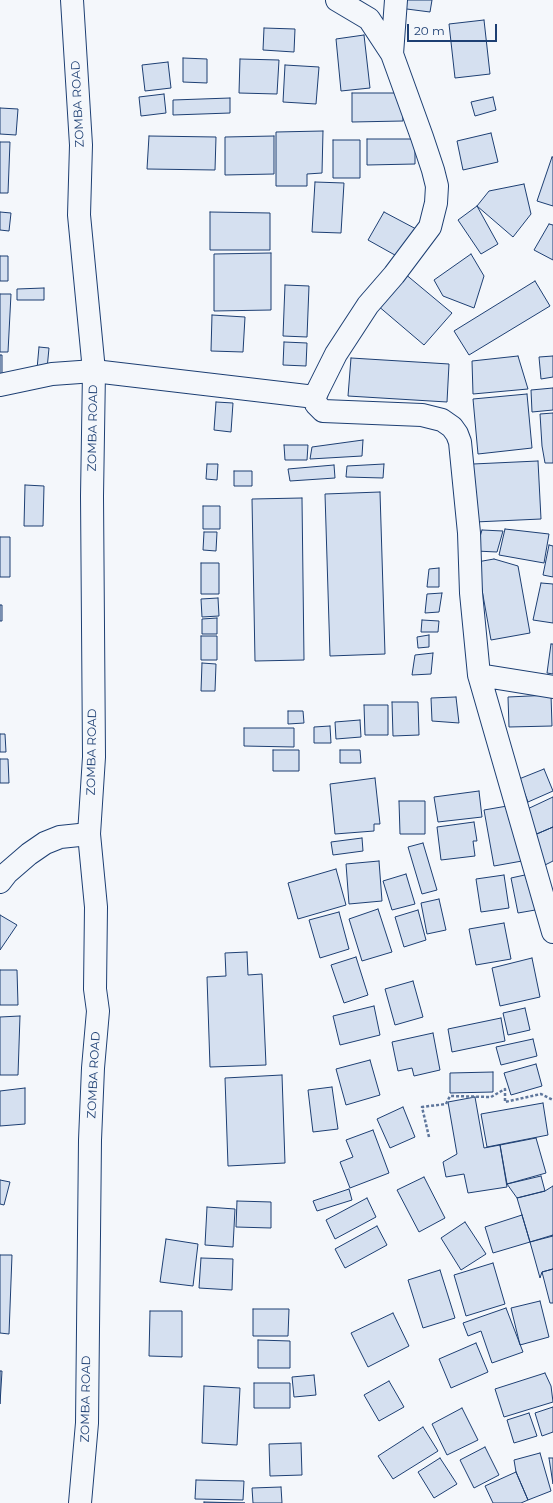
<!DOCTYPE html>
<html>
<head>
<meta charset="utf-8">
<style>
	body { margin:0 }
	#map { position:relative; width:553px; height:1503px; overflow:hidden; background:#f4f7fb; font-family:Montserrat,sans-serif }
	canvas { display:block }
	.scale { position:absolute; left:407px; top:24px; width:90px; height:18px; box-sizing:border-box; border:2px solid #1d3f73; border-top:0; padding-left:5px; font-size:12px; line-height:14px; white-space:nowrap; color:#1d3f73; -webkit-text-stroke:3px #f4f7fb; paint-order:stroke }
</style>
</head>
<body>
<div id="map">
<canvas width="553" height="1503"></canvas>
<div class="scale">20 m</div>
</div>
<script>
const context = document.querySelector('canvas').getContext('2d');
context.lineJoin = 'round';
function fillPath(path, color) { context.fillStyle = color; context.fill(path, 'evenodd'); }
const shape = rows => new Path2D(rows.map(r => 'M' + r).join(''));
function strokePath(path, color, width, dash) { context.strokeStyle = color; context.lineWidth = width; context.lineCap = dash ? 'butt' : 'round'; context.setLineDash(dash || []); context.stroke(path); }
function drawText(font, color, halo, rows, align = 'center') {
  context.font = font + ' Montserrat,sans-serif'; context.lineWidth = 3; context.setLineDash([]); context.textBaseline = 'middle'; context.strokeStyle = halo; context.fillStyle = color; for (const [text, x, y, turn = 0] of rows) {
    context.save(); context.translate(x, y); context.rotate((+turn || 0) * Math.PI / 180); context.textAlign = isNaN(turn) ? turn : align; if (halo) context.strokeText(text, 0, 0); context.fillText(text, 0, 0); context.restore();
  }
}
const building = shape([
	[400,0,432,0,430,12,399,8,400,0],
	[484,20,490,74,455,78,449,24,484,20],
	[264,28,295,29,294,52,263,50,264,28],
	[364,35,370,88,341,91,336,39,364,35],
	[183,58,207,59,207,83,183,82,183,58],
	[240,59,279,60,277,94,239,93,240,59],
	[168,62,171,88,145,91,142,65,168,62],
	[285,65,319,67,316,104,283,102,285,65],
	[352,93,402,93,403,121,352,122,352,93],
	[164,94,166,113,141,116,139,97,164,94],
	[493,97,496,110,475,116,471,102,493,97],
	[230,98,230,113,173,115,173,100,230,98],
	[0,108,18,109,16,135,0,134,0,108],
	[323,131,322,173,307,174,307,186,276,186,276,132,323,131],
	[491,133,498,162,463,170,457,141,491,133],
	[149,136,216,137,215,170,147,169,149,136],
	[274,136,274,174,225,175,225,137,274,136],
	[367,139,415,139,415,164,367,165,367,139],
	[333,140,360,140,360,178,333,178,333,140],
	[0,142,10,142,8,193,0,193,0,142],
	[552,157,553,157,553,206,537,201,552,157],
	[315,182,344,183,341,233,312,232,315,182],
	[524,184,531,214,513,237,477,206,489,191,524,184],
	[477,206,498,244,481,254,458,220,477,206],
	[0,212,11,213,9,231,0,230,0,212],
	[210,212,270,213,270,250,210,250,210,212],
	[384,212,418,230,402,259,368,240,384,212],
	[549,224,553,225,553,260,534,250,549,224],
	[271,253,271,310,214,311,214,254,271,253],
	[471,254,484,276,474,308,443,296,434,280,471,254],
	[0,256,8,256,8,281,0,281,0,256],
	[404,273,452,313,424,345,377,305,404,273],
	[535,281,550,306,469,355,454,331,535,281],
	[285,285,309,286,307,337,283,336,285,285],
	[44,288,44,300,17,300,17,289,44,288],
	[0,294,11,294,8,352,0,352,0,294],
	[212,315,245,317,243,352,211,351,212,315],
	[284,342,307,343,306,366,283,365,284,342],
	[39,347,49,348,47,369,37,369,39,347],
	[0,355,2,355,2,379,0,379,0,355],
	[518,356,528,389,473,394,472,361,518,356],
	[553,356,553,377,541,379,539,357,553,356],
	[351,358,449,364,447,402,348,396,351,358],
	[553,388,553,410,532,412,531,390,553,388],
	[527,394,532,448,478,454,473,399,527,394],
	[216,402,233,403,231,432,214,430,216,402],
	[553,413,553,463,545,463,542,446,540,414,553,413],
	[363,440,362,456,310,459,312,447,363,440],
	[284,445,308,445,307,460,285,460,284,445],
	[538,461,541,519,475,522,473,464,538,461],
	[207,464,218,464,217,480,206,479,207,464],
	[384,464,383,478,346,477,347,466,384,464],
	[334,465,335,478,290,481,288,469,334,465],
	[234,471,252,471,252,486,234,486,234,471],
	[25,485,44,486,43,526,24,526,25,485],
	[380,492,385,654,330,656,325,494,380,492],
	[302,498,304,660,255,661,252,499,302,498],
	[203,506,220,506,220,529,203,529,203,506],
	[505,529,549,534,544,563,499,555,505,529],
	[482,530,503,531,497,552,476,551,482,530],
	[204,532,217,532,216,551,203,550,204,532],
	[0,537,10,537,10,577,0,577,0,537],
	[549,545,553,546,553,577,543,575,549,545],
	[494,559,518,566,530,633,491,640,477,562,494,559],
	[201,563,219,563,219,594,201,594,201,563],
	[439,568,439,587,427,587,429,569,439,568],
	[541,583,553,584,553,623,533,620,541,583],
	[442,593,439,612,425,613,427,594,442,593],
	[218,598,219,616,202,617,201,599,218,598],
	[0,605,2,605,2,621,0,621,0,605],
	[217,618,217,634,202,634,202,619,217,618],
	[422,620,439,621,438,632,421,632,422,620],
	[429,635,429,647,418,648,417,637,429,635],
	[201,636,217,636,217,660,201,660,201,636],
	[551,644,553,644,553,674,547,673,551,644],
	[433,653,431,674,412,675,415,655,433,653],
	[202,663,216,664,215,691,201,691,202,663],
	[551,695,552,726,509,727,508,697,551,695],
	[456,697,459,723,432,721,431,698,456,697],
	[392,702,418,702,419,735,393,736,392,702],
	[364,705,388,705,388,735,365,735,364,705],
	[288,711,303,711,304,723,288,724,288,711],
	[360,720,361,737,336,739,335,722,360,720],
	[330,726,331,743,314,743,314,727,330,726],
	[244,728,294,728,294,747,244,746,244,728],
	[0,734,5,734,6,752,0,752,0,734],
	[273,750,299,750,299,771,273,771,273,750],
	[340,750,360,750,361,763,340,763,340,750],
	[0,759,8,759,9,783,0,783,0,759],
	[544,769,553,791,528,802,519,779,544,769],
	[375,778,380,824,374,824,374,831,335,834,330,784,375,778],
	[479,791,482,817,438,822,434,797,479,791],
	[553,797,553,827,532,836,521,812,553,797],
	[399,801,425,801,425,834,400,834,399,801],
	[513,805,522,861,494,866,484,810,513,805],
	[474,822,477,841,473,841,475,856,441,860,437,827,474,822],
	[553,827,553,861,545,865,532,836,553,827],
	[362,838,363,851,333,855,331,842,362,838],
	[423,843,437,890,422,894,408,847,423,843],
	[379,861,382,901,349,904,346,864,379,861],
	[336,869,346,905,298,919,288,883,336,869],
	[534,873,541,909,518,913,511,878,534,873],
	[406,874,415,904,392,910,383,881,406,874],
	[504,875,509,908,481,912,476,879,504,875],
	[439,899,446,930,427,934,421,903,439,899],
	[378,909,392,952,362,961,349,919,378,909],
	[418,910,426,940,404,947,395,917,418,910],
	[339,912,349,949,320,958,309,920,339,912],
	[0,915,17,925,0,950,0,915],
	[504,923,511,959,476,965,469,929,504,923],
	[247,952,248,975,262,974,266,1065,210,1067,207,977,226,976,225,953,247,952],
	[356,957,368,995,344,1003,331,965,356,957],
	[532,958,540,997,500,1006,492,968,532,958],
	[0,970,17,970,18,1005,0,1005,0,970],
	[413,981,423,1017,395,1025,385,989,413,981],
	[374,1006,380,1035,340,1045,333,1016,374,1006],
	[525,1008,530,1030,508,1035,503,1013,525,1008],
	[20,1016,18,1075,0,1075,0,1017,20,1016],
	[501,1018,505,1041,452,1052,448,1029,501,1018],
	[433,1033,440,1070,414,1076,412,1068,398,1071,392,1042,433,1033],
	[533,1039,537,1056,501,1065,496,1047,533,1039],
	[370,1060,380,1095,346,1105,336,1069,370,1060],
	[536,1064,542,1086,511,1095,504,1073,536,1064],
	[493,1072,493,1092,450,1093,450,1073,493,1072],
	[282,1075,285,1163,228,1166,225,1078,282,1075],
	[332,1087,338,1129,313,1132,308,1090,332,1087],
	[25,1088,25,1124,0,1126,0,1091,25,1088],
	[475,1097,484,1148,500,1145,507,1187,468,1193,464,1174,446,1177,443,1162,457,1154,448,1102,475,1097],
	[543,1103,548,1135,487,1147,481,1114,543,1103],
	[403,1107,415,1137,390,1148,377,1119,403,1107],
	[373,1130,389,1173,350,1188,340,1162,353,1157,346,1140,373,1130],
	[536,1138,546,1173,507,1184,500,1145,536,1138],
	[541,1176,545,1191,517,1198,507,1184,541,1176],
	[424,1177,445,1218,419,1232,397,1190,424,1177],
	[0,1180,10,1182,4,1205,0,1204,0,1180],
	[553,1186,553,1236,530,1242,517,1198,545,1191,553,1186],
	[349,1189,352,1200,317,1211,313,1201,349,1189],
	[367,1198,376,1217,335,1239,326,1220,367,1198],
	[237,1201,271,1202,271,1228,236,1227,237,1201],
	[207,1207,235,1209,233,1247,205,1245,207,1207],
	[522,1215,530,1242,493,1253,485,1227,522,1215],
	[465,1222,486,1254,461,1270,441,1238,465,1222],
	[377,1226,387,1245,345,1268,335,1249,377,1226],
	[553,1235,553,1269,542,1272,540,1278,530,1242,553,1235],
	[166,1239,198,1244,193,1286,160,1282,166,1239],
	[0,1255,12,1255,9,1334,0,1333,0,1255],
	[201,1258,233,1259,232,1290,199,1288,201,1258],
	[493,1263,505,1304,466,1316,454,1275,493,1263],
	[553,1269,553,1303,550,1303,542,1272,553,1269],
	[440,1270,455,1318,423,1328,408,1280,440,1270],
	[540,1301,549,1337,520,1345,511,1308,540,1301],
	[506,1308,523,1352,492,1363,481,1331,468,1336,463,1323,506,1308],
	[253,1309,289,1309,288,1336,253,1336,253,1309],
	[150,1311,182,1311,182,1357,149,1356,150,1311],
	[393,1313,409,1346,368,1367,351,1333,393,1313],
	[258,1340,290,1341,290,1368,258,1368,258,1340],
	[476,1343,488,1372,451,1388,439,1359,476,1343],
	[0,1371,2,1371,0,1404,0,1371],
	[545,1373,551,1386,553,1402,504,1417,495,1389,545,1373],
	[314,1375,316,1395,294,1397,292,1377,314,1375],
	[389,1381,404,1407,379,1421,364,1395,389,1381],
	[254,1383,290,1383,290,1408,254,1408,254,1383],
	[204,1386,240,1388,237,1445,202,1443,204,1386],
	[553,1407,553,1432,542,1436,535,1413,553,1407],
	[462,1408,478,1440,447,1455,432,1424,462,1408],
	[529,1413,537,1436,514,1443,507,1420,529,1413],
	[423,1427,438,1451,393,1479,378,1456,423,1427],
	[301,1443,302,1475,270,1476,269,1444,301,1443],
	[485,1447,499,1475,474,1488,460,1460,485,1447],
	[540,1453,551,1491,528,1500,516,1472,514,1460,540,1453],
	[440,1458,457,1484,434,1498,418,1472,440,1458],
	[549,1458,553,1458,553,1484,549,1458],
	[516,1472,528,1500,521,1503,493,1503,485,1486,516,1472],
	[196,1480,244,1481,243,1500,195,1499,196,1480],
	[281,1487,282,1503,253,1503,252,1488,281,1487],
	[204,1502,245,1503,204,1503,204,1502]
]);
fillPath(building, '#d5e0f0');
strokePath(building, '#1d3f73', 1);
const street = shape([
	[337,0,369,19,392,54,422,137,433,170,437,186,436,203,430,227,394,275,368,305,336,354,318,390,315,397,316,404,323,411,422,415,442,420,452,427,457,434,460,442,469,533,471,593,479,675,553,932],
	[392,54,396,0],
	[0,385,52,374,94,371,315,397],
	[479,675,553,687],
	[0,882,7,873,29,854,45,843,60,837,89,834]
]);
const highway = shape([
	[72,0,81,145,79,215,94,371,92,496,94,757,89,834,96,907,95,989,98,1011,93,1068,90,1140,87,1423,80,1503]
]);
strokePath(street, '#1d3f73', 24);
strokePath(highway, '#1d3f73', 24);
strokePath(shape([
	[429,1137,422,1107,446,1104,450,1096,491,1097,505,1089,505,1102,541,1094,553,1100]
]), '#5e769c', 2.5, [3, 2]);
strokePath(street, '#f4f7fb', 22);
strokePath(highway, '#f4f7fb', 22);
drawText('12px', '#1d3f73', '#f4f7fb', [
	["ZOMBA ROAD",78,104,-93],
	["ZOMBA ROAD",93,428,-89],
	["ZOMBA ROAD",92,752,-89],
	["ZOMBA ROAD",94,1075,-87],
	["ZOMBA ROAD",86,1399,-89]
]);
</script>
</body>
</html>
